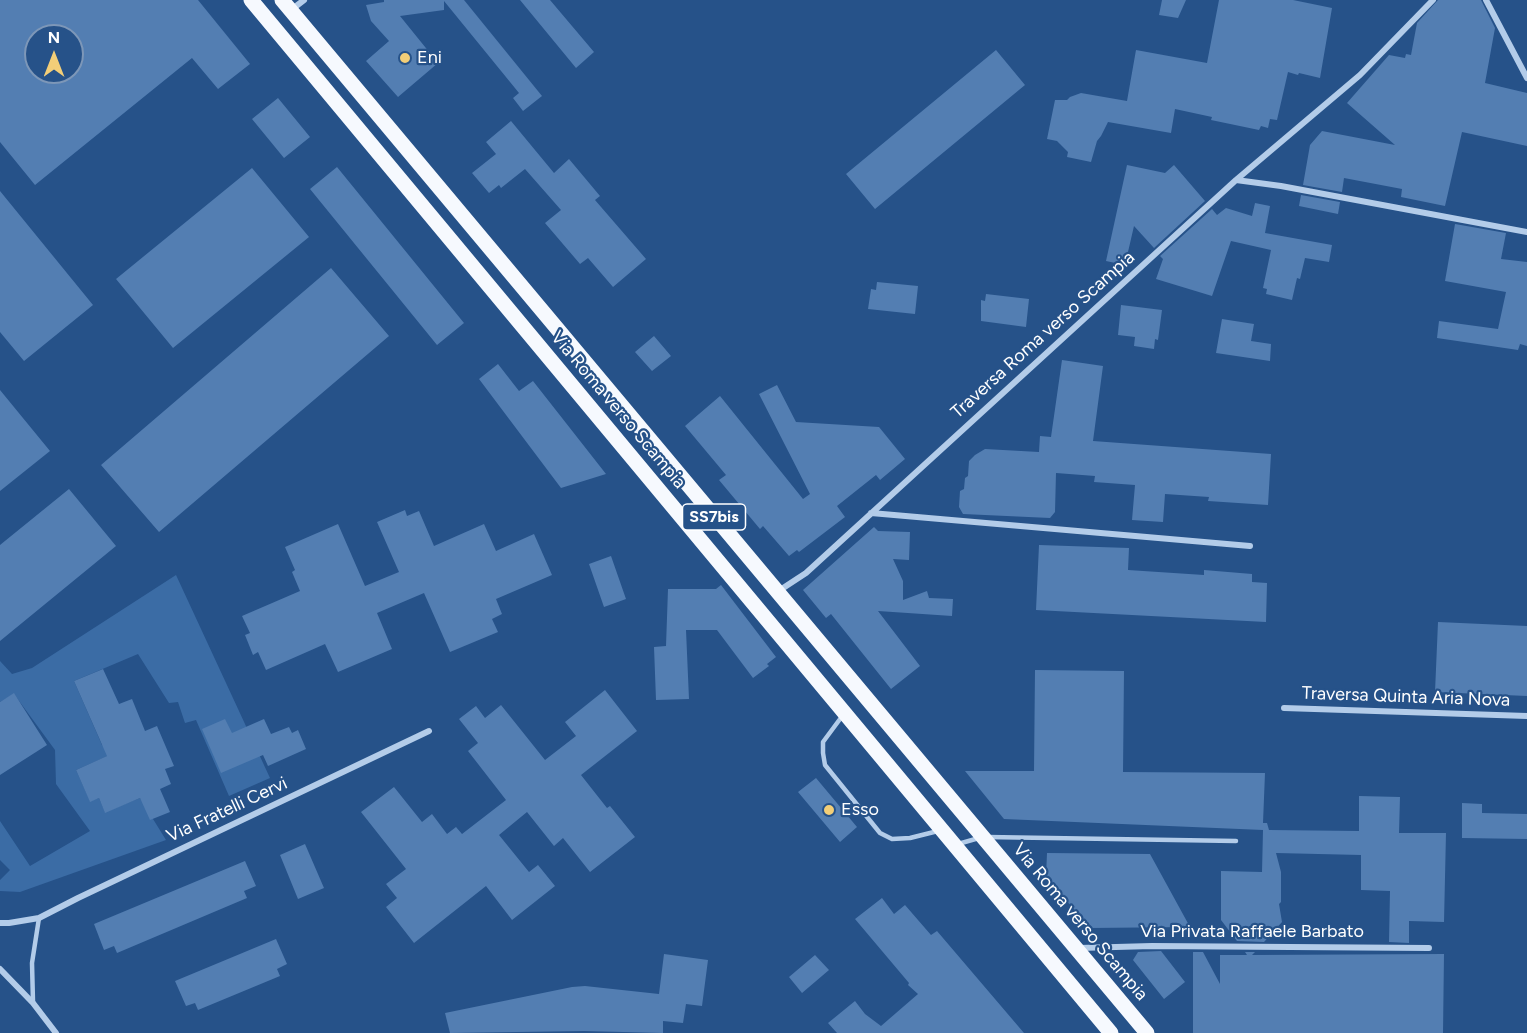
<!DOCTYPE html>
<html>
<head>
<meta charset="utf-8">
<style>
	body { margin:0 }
	#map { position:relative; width:1527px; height:1033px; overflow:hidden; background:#265289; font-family:Figtree,sans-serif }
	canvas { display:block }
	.north { position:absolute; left:24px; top:24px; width:60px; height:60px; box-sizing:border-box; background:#265289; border:2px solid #7d97b8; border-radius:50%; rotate:0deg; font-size:16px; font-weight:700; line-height:24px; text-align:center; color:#fff }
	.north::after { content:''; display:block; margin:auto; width:21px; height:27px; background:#f2ce78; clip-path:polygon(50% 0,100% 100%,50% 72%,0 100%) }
</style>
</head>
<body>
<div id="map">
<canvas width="1527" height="1033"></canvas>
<div class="north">N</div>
</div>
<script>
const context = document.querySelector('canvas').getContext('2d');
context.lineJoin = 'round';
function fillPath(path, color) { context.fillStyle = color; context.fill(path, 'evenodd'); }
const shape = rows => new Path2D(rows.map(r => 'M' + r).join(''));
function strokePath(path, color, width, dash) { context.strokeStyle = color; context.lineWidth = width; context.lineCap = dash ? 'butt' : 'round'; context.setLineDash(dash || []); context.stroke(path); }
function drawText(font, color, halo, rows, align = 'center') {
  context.font = font + ' Figtree,sans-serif'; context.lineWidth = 4.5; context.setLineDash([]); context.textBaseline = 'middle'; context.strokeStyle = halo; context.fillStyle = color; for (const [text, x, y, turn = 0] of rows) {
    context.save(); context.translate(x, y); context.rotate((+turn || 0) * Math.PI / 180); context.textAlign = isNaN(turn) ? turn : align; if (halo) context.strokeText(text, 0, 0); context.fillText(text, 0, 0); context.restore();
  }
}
fillPath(shape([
	[176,575,270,778,229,796,196,720,185,723,178,702,169,703,138,654,74,681,102,745,119,751,76,770,90,801,99,798,105,812,140,798,166,840,20,892,0,891,0,880,10,870,0,860,0,821,30,866,90,831,56,784,55,750,14,694,0,702,0,661,12,674,32,668]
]), '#3b6ca5');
fillPath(shape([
	[0,0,198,0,250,64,218,89,192,58,35,185,0,142],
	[36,36,72,36,72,72,36,72],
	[384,0,464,0,542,96,523,111,513,98,519,93,444,1,444,10,400,16,438,63,398,97,366,61,389,41,371,21,366,5,384,2],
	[520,0,550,0,594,52,576,68],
	[1162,0,1186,0,1178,18,1159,15],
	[1219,0,1293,0,1332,8,1320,78,1299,73,1298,75,1288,72,1277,120,1270,119,1268,128,1261,126,1259,130,1211,120,1212,117,1175,109,1171,133,1108,122,1101,136,1097,141,1091,162,1067,157,1068,152,1057,141,1047,139,1055,100,1067,100,1070,97,1081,93,1127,101,1136,50,1207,63],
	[1438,0,1481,0,1495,28,1485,83,1527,93,1527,146,1462,132,1445,206,1401,197,1402,189,1344,178,1342,192,1303,185,1310,145,1322,131,1395,145,1347,103,1389,55,1405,58,1406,54,1411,55,1417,23],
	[996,50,1025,85,875,209,846,174],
	[278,98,310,137,284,158,252,119],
	[511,121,554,173,569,159,600,196,595,200,646,259,613,287,588,258,580,264,545,223,561,210,525,169,501,188,499,185,489,193,472,173,496,154,486,142],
	[1127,165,1165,173,1174,165,1205,201,1154,248,1134,226,1125,265,1106,261],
	[337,167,464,323,437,345,310,189],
	[252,168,309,237,173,348,116,279],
	[0,191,93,305,24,361,0,332],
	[1301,195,1340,202,1338,214,1299,206],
	[1255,203,1270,206,1265,233,1332,245,1329,262,1305,258,1300,279,1297,278,1292,300,1266,294,1267,289,1263,288,1271,250,1231,241,1212,296,1156,279,1163,259,1160,256,1212,209,1217,215,1226,208,1252,216],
	[1455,224,1506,233,1501,259,1527,262,1527,346,1520,344,1518,350,1437,338,1439,321,1498,329,1506,292,1445,281],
	[331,268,389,336,159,532,101,465],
	[877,282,918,286,915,314,868,309,871,289,876,290],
	[986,294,1029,299,1026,327,981,321,981,300,985,301],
	[1121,305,1162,310,1158,340,1155,339,1154,349,1134,346,1135,337,1118,335],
	[1222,319,1254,324,1251,341,1271,344,1270,361,1216,353],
	[654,336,671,356,652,371,635,352],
	[1062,360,1103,366,1093,441,1271,454,1268,505,1208,501,1209,497,1165,494,1163,522,1132,520,1135,485,1094,482,1095,476,1056,473,1055,512,1050,518,963,514,959,507,960,491,964,489,965,478,968,476,969,461,975,455,985,449,1039,452,1040,436,1051,437],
	[498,364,519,391,533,381,606,474,561,488,479,379],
	[777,385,796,422,879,427,905,459,880,480,876,475,837,506,845,517,799,552,797,550,789,556,763,526,760,529,719,480,726,475,685,426,720,396,803,499,810,494,759,394],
	[0,390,50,451,0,491],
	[69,489,116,546,0,641,0,545],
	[405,510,407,516,419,511,434,546,484,524,496,551,534,534,552,575,496,599,502,614,492,619,498,632,450,652,424,593,377,613,392,649,338,672,325,644,266,670,258,652,253,655,245,635,250,633,242,616,300,591,292,572,295,570,285,547,338,524,365,586,399,572,377,522],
	[874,527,878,531,910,532,909,560,893,559,903,581,903,600,927,591,929,598,953,599,952,616,878,611,920,666,891,689,831,614,826,618,803,590],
	[1039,545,1129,548,1128,570,1204,575,1204,570,1252,574,1252,582,1267,583,1266,622,1036,610],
	[611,556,626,599,604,607,589,564],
	[721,585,776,657,767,664,769,666,753,678,717,630,686,630,689,699,656,700,654,647,666,646,668,589,716,589],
	[1438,622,1527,626,1527,696,1435,692],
	[103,669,119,704,132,699,145,731,157,726,174,766,165,769,171,784,160,789,170,812,150,820,140,798,105,813,99,798,90,802,76,770,107,756,74,681],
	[1035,670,1124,671,1123,772,1265,773,1263,823,1267,823,1269,830,1359,831,1359,796,1400,797,1399,833,1446,833,1444,922,1409,921,1409,943,1389,942,1390,891,1361,890,1361,855,1276,853,1281,872,1281,902,1279,904,1282,922,1264,942,1237,941,1221,920,1221,871,1262,872,1263,830,1004,819,965,771,1034,771],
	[605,690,637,731,581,775,607,808,610,806,635,837,590,872,563,838,554,846,527,812,499,835,529,872,538,865,555,886,512,920,486,886,414,943,386,907,397,898,386,884,406,869,361,812,394,787,422,822,432,814,447,834,456,827,462,834,506,800,468,751,478,743,459,719,476,706,485,718,501,705,545,760,576,736,565,722],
	[14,693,47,745,0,775,0,702],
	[225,719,232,733,264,719,271,734,289,727,292,733,298,730,306,749,268,766,263,755,221,773,202,729],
	[816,778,857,827,840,842,798,792],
	[1462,803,1482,804,1482,813,1527,814,1527,839,1462,838],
	[305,844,324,888,298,899,280,855],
	[1047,853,1150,854,1190,927,1090,928,1046,877],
	[245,861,256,886,244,891,247,898,117,953,114,946,104,950,94,924],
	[882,898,894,914,905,905,931,935,937,931,1024,1033,837,1033,828,1023,855,1001,865,1014,881,1026,918,994,908,985,909,983,855,919],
	[276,939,287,964,277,969,280,976,198,1010,195,1003,186,1006,175,981],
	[1161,951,1185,982,1164,999,1133,960,1138,952],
	[1193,952,1203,952,1220,984,1220,955,1247,955,1245,952,1255,952,1252,955,1444,954,1443,1033,1193,1033],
	[664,954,708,960,702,1006,686,1004,683,1023,663,1021,663,1033,584,1031,450,1033,445,1013,572,987,585,986,659,994],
	[815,955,829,970,802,993,789,977]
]), '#537eb2');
strokePath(shape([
	[843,715,823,742,823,753,825,765,880,833,892,839,910,838,938,831],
	[987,837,1236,841],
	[958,844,979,838],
	[33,1002,32,963,39,918]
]), '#b3cce9', 4.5);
strokePath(shape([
	[1486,0,1527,78],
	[291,10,304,0],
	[1236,180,1281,186,1527,232],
	[871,513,1250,546],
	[777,592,806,573,1236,180,1360,75,1433,0],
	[1284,708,1527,716],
	[0,923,9,923,39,918,78,898,429,731],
	[1079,948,1152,946,1429,948],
	[0,969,33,1003,56,1033]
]), '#b3cce9', 6);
strokePath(shape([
	[251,0,1111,1033],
	[282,0,1147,1033]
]), '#f6f9fe', 15);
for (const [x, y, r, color] of [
	[405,58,6,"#f2ce78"],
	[829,810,6,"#f2ce78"]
]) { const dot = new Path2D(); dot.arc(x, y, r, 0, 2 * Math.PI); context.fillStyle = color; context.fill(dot); strokePath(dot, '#265289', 2); }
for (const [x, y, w] of [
	[714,517,63]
]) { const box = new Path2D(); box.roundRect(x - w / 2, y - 13, w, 26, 4.5); context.fillStyle = '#265289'; context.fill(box); strokePath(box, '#fff', 1.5); }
drawText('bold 16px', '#fff', null, [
	["SS7bis",714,517]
]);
drawText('18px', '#fff', '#265289', [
	["Eni",417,58],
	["Esso",841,810]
], 'left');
drawText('18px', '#fff', '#265289', [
	["Traversa Roma verso Scampia",1043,335,-42],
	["Via Roma verso Scampia",618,410,50],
	["Traversa Quinta Aria Nova",1406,697,2],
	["Via Fratelli Cervi",227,810,-25],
	["Via Roma verso Scampia",1080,922,50],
	["Via Privata Raffaele Barbato",1252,932]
]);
</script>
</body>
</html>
